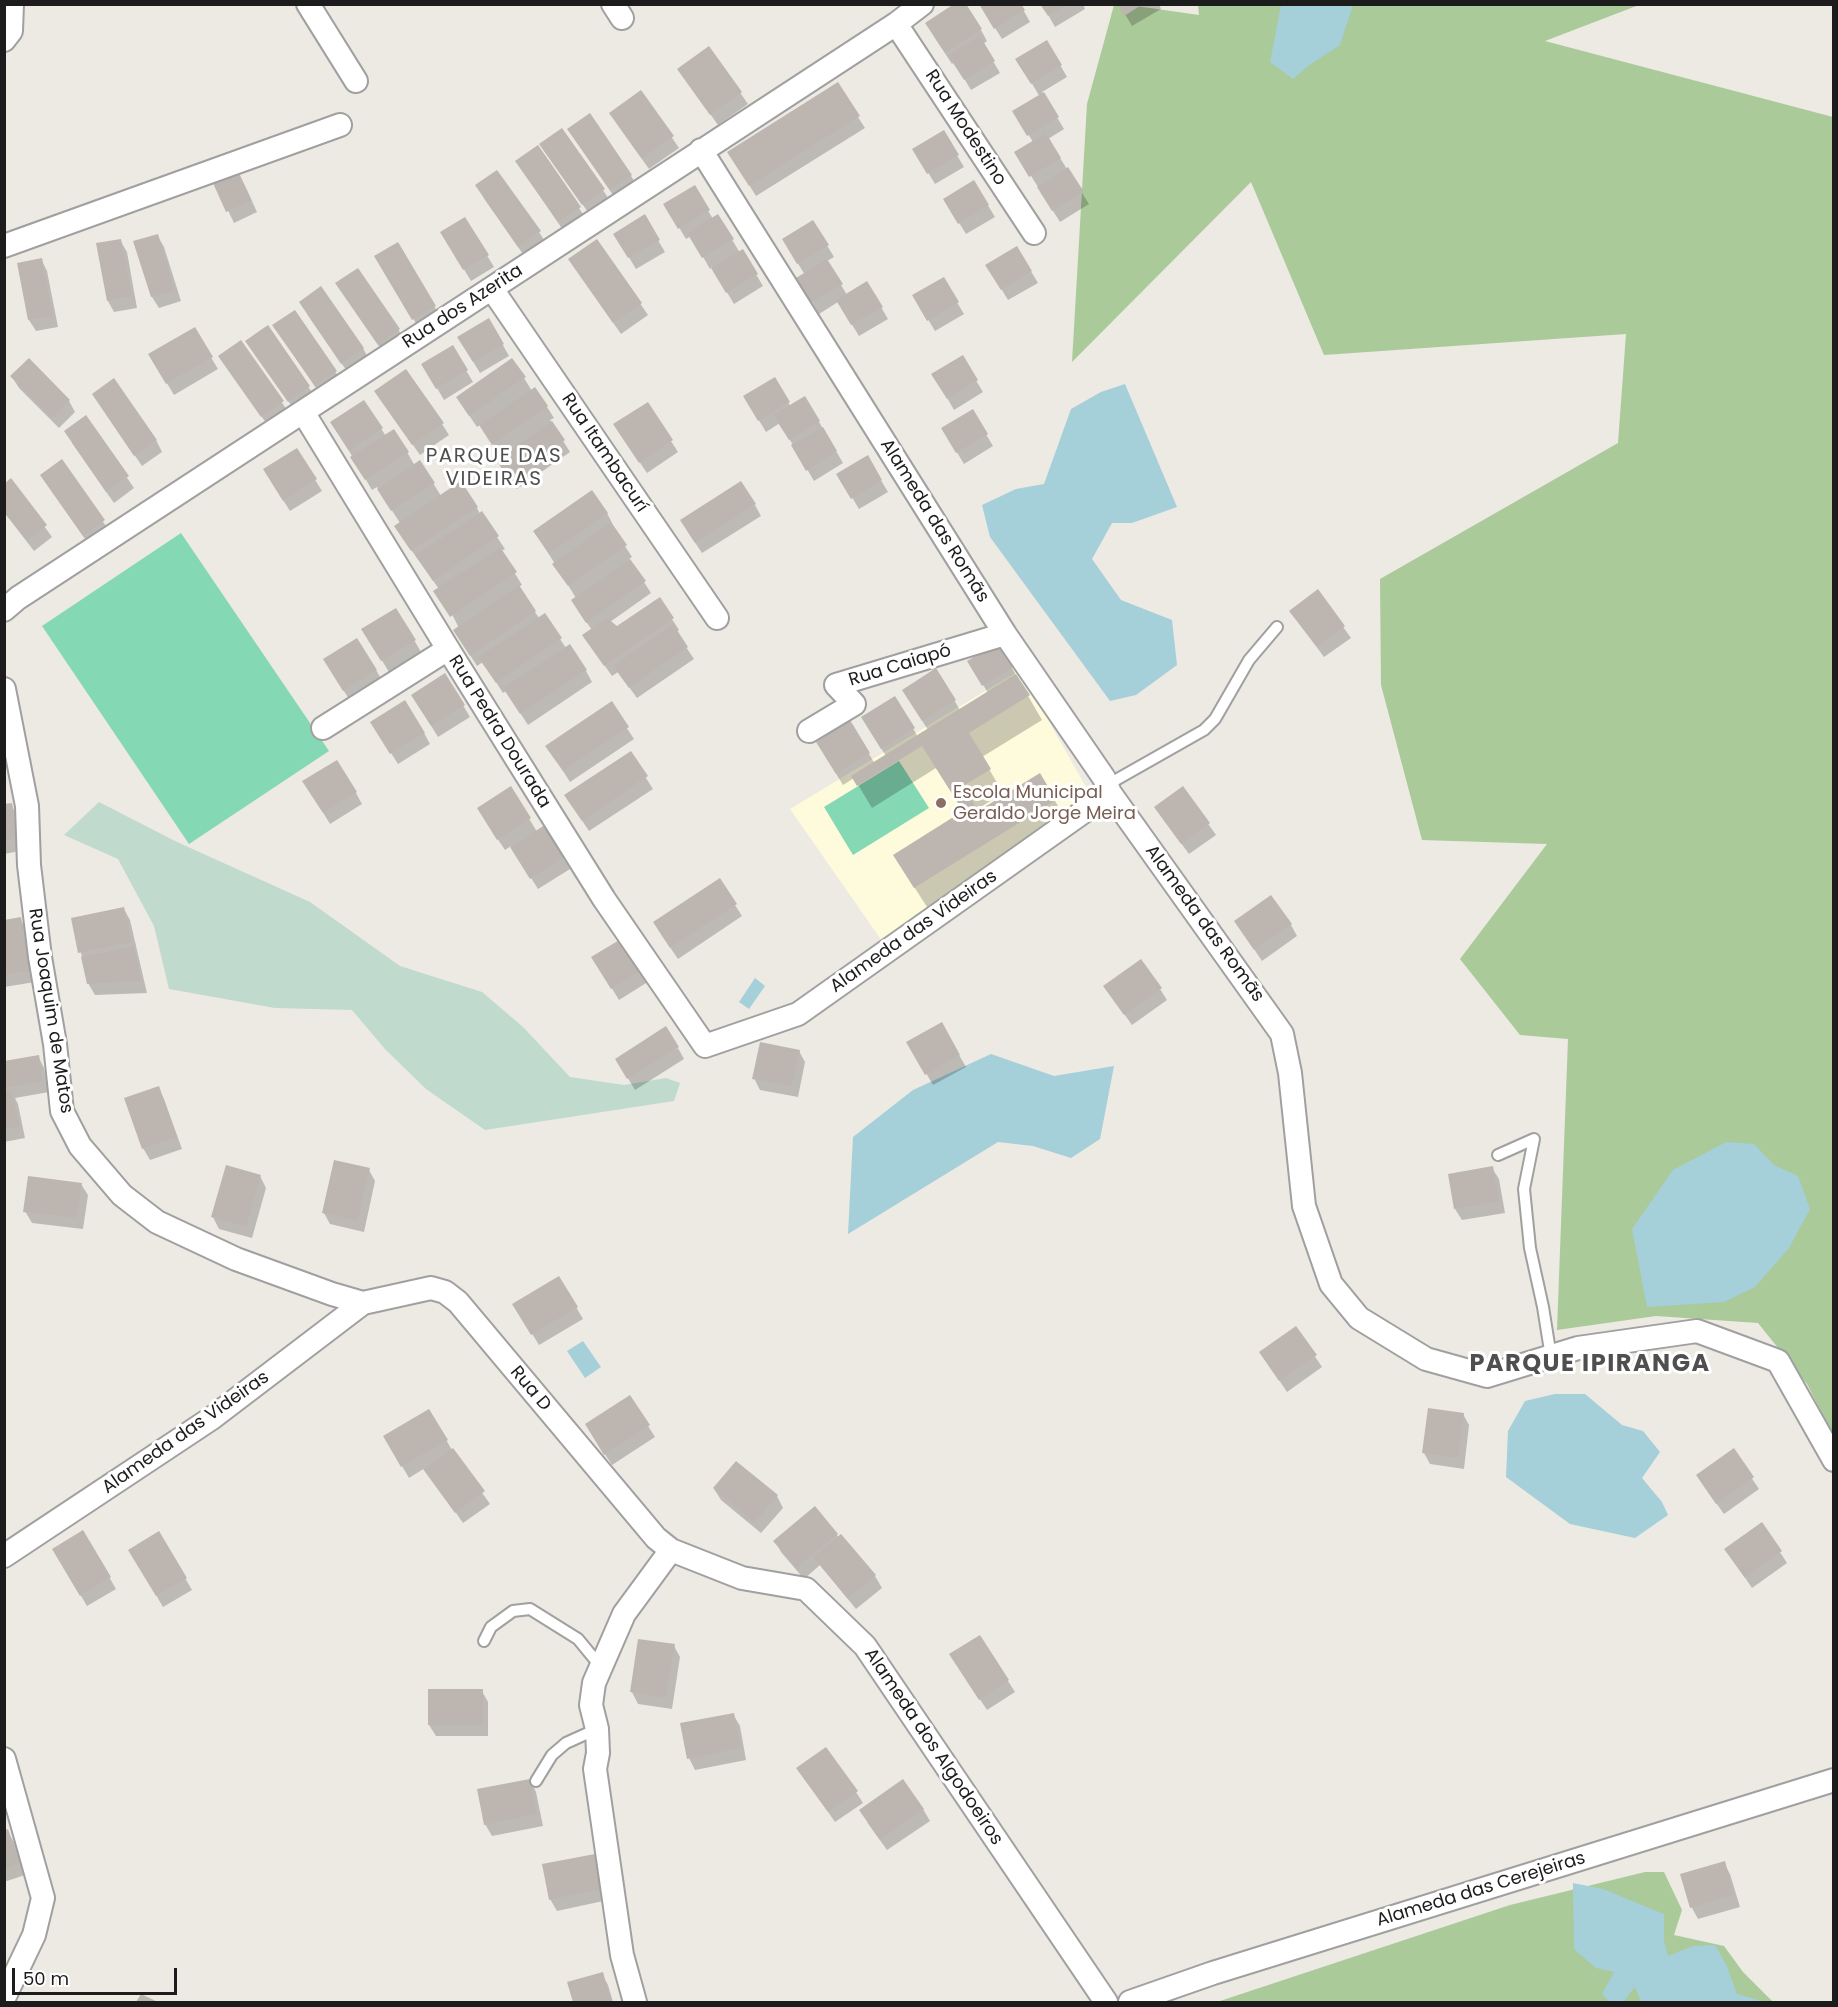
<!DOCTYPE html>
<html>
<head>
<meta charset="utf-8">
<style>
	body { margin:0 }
	#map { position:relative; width:1838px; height:2007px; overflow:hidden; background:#ede9e3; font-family:Poppins,sans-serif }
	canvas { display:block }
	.frame { position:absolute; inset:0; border:6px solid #1c1c1c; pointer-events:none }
	.scale { position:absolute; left:12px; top:1968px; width:165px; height:27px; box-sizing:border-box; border:3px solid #1c1c1c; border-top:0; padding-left:8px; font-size:18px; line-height:21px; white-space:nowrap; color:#1c1c1c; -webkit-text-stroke:4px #fff; paint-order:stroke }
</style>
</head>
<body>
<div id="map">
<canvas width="1838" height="2007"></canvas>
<div class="frame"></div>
<div class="scale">50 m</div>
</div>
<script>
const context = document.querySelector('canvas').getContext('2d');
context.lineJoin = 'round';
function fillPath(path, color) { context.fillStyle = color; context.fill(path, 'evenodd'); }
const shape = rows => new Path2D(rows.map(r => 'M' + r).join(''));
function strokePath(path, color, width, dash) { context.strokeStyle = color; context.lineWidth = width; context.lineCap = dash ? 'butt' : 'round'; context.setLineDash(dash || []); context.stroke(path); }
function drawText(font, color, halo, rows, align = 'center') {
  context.font = font + ' Poppins,sans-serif'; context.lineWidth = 6; context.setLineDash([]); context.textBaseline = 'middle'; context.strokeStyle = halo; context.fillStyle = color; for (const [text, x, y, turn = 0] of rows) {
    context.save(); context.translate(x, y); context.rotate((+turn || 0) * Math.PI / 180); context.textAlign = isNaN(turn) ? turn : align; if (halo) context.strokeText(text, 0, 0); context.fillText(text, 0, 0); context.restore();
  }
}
fillPath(shape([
	[1020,670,1091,796,882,941,790,809]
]), '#fdfbdc');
fillPath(shape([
	[1114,5,1129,5,1199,15,1198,5,1639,5,1545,41,1833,117,1833,1435,1807,1384,1758,1323,1656,1316,1557,1330,1568,1039,1520,1035,1460,959,1547,844,1422,840,1381,685,1380,579,1618,443,1626,334,1324,355,1251,182,1072,362,1087,104],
	[1645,1872,1664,1872,1682,1910,1674,1935,1724,1946,1743,1972,1773,2002,1217,2002,1510,1905]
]), '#aaca9a');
fillPath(shape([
	[99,802,177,842,310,902,400,966,482,992,523,1027,570,1077,624,1085,666,1078,680,1083,674,1101,485,1130,426,1089,385,1049,352,1010,275,1008,169,989,154,926,118,859,64,835]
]), '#c0dacd');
fillPath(shape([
	[181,533,329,751,189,844,42,626],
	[899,761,929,808,853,855,824,807]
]), '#84d8b4');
fillPath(shape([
	[1281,5,1353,5,1340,45,1308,66,1293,79,1270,62],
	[1125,384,1177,507,1132,523,1112,523,1092,559,1121,600,1172,620,1177,665,1136,695,1110,701,990,537,982,505,1016,489,1044,484,1071,409,1101,392],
	[755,978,765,986,749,1009,739,1002],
	[991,1054,1054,1076,1114,1066,1100,1139,1071,1158,1033,1146,998,1142,848,1234,853,1137,913,1090],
	[1726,1142,1754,1144,1774,1165,1798,1176,1810,1209,1789,1248,1755,1287,1724,1302,1647,1307,1632,1229,1673,1170],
	[583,1341,601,1367,585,1378,567,1351],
	[1555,1394,1585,1394,1622,1425,1643,1431,1660,1452,1642,1478,1662,1502,1668,1515,1635,1538,1570,1524,1506,1477,1508,1431,1525,1401],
	[1573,1883,1603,1889,1664,1914,1664,1941,1668,1956,1693,1946,1715,1945,1726,1964,1737,1994,1766,2002,1641,2002,1635,1987,1623,2002,1610,2002,1602,1994,1614,1972,1596,1968,1574,1949]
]), '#a5cfd9');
fillPath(shape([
	[980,4,1020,4,1030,22,1002,39],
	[1042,4,1083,4,1085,9,1055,27],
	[1119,4,1159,4,1161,9,1132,26],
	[981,30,987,41,983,44,1000,73,971,90,954,62,952,64,933,35],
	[1047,42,1067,77,1042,92,1064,129,1048,139,1089,204,1060,222,1016,152,1033,142,1014,111,1040,97,1028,77],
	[709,48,748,104,718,125,686,80],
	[837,84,865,128,756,196,736,164],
	[641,92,679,148,649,169,617,124],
	[943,132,964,167,935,184,914,149],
	[576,141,631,176,638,187,617,201],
	[548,155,603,190,610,201,590,215],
	[524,173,579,208,586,219,565,233],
	[974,182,995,217,966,234,945,200],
	[215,183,244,184,257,212,234,223],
	[694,187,713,219,718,216,740,253,742,251,763,286,734,304,712,267,710,269,691,236,686,239,665,204],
	[483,197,539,232,546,243,525,257],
	[644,217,665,252,636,269,615,234],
	[465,219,494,267,471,281,442,233],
	[813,222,834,257,827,261,847,295,867,283,888,319,859,336,838,302,819,314,798,278,805,275,794,257],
	[157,235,164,247,181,301,159,308,152,297,135,242],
	[120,240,127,252,137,308,114,312,108,301],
	[597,241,648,315,621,334,577,271],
	[397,244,441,318,420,330,376,256],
	[1017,248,1038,283,1008,300,987,265],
	[41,259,47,271,58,327,36,331,29,320],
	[357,270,406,341,385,355,337,284],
	[943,279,964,314,935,331,914,296],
	[294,312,343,383,322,397,274,326],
	[307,314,363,348,369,360,349,374],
	[489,320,509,356,480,373,459,338],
	[267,327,316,398,296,412,253,352],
	[194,329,218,369,174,395,150,355],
	[241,342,289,413,269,427,227,367],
	[452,347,473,382,444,400,423,364],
	[962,357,983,392,954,410,934,375],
	[12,377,69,401,75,412,59,428,19,388],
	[524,378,532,391,547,407,554,418,550,420,570,452,517,489,504,471,502,457,480,425,477,427,464,408],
	[774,379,791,407,805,398,843,463,814,481,780,423,766,432,745,397],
	[94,395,156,440,162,452,142,466],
	[363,402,386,436,407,452,415,466,420,462,441,496,477,508,480,514,481,513,505,549,501,551,522,585,518,587,539,618,544,615,566,648,586,671,592,682,528,725,506,691,503,693,483,662,477,666,461,641,459,628,439,589,402,537,400,523,377,487,372,490,339,434],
	[383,402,442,424,449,435,420,455],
	[647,404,678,452,647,473,622,436],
	[972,411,993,446,964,464,943,429],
	[86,417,134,488,114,503,72,443],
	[297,450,322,491,290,511,271,481],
	[867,457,888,492,859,509,838,474],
	[62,461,110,532,90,546,48,486],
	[11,480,52,537,34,551,4,512],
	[755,505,761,516,702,553,688,532],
	[607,513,613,525,612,526,632,557,629,559,651,593,610,622,617,628,659,599,679,630,676,632,694,659,637,698,618,672,612,676,591,646,592,630,579,612,576,598,542,543],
	[1318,592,1351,638,1324,657,1298,622],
	[414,640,421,652,389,672,370,641],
	[998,644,1042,720,982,757,1003,793,976,810,978,813,1055,801,1069,824,929,910,909,879,964,812,936,768,872,808,854,778,843,785,824,754,850,722,875,764,886,756,869,729,895,698,918,737,928,730,910,701,936,670,960,710,988,693,969,661],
	[376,670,383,682,351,702,331,671],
	[445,675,470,717,438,737,419,706],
	[611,704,634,739,570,782,554,757],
	[424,733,430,744,398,764,379,734],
	[630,753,653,789,589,831,573,807],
	[511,788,537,832,544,827,570,869,538,889,511,846,505,850,485,820],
	[1183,788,1216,835,1189,854,1163,819],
	[311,793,356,793,362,804,330,824],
	[11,804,17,816,25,850,4,854,4,806],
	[735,905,742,916,678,959,661,934],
	[124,909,130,920,147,993,95,995,88,983,73,919],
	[20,919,27,930,35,982,4,987,4,921],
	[1236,922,1291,925,1297,936,1262,961],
	[645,968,651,980,619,1000,600,969],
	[1160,989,1167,1000,1132,1025,1112,997],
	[941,1024,966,1067,933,1085,908,1042],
	[678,1048,684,1059,635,1090,623,1070],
	[799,1051,805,1062,798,1097,760,1090,754,1078],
	[38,1056,44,1068,49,1092,15,1098,18,1104,25,1138,4,1142,4,1062],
	[158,1088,164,1099,182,1149,150,1160,143,1148],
	[1492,1168,1499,1179,1505,1213,1462,1220,1455,1209],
	[369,1170,375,1181,364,1232,330,1224,324,1213],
	[260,1176,266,1188,252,1238,219,1229,213,1217],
	[81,1184,88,1195,83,1229,32,1223,25,1211],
	[559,1278,583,1319,539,1345,514,1304],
	[1296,1328,1322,1367,1287,1392,1261,1353],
	[630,1397,655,1437,612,1465,593,1436],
	[429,1411,452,1450,490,1504,463,1523,425,1468,409,1478,385,1437],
	[1463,1414,1469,1425,1464,1469,1430,1464,1424,1453],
	[1733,1450,1759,1489,1724,1514,1704,1486],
	[714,1489,777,1496,783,1508,761,1533,721,1500],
	[1762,1524,1787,1563,1752,1588,1733,1560],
	[83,1532,116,1589,87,1606,54,1550],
	[159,1533,192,1590,163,1607,130,1550],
	[837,1535,839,1538,841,1536,875,1576,882,1588,856,1609,820,1565,804,1579,781,1552,775,1541],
	[980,1637,1015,1692,987,1710,958,1666],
	[674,1646,680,1657,672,1709,638,1704,632,1692],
	[482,1691,488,1702,488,1736,436,1736,429,1725],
	[733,1714,740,1726,746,1760,695,1770,689,1758],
	[805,1779,856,1792,863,1803,835,1822],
	[530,1780,536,1792,543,1826,492,1836,485,1824],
	[923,1809,930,1821,887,1850,867,1822],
	[7,1831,14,1842,25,1875,4,1882,4,1832],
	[594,1855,601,1867,608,1900,557,1911,550,1899],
	[1724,1863,1730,1874,1740,1907,1698,1919,1692,1908,1682,1875],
	[602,1974,608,1985,613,2002,575,2002,569,1983]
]), '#0003');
fillPath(shape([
	[954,4,966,4,982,29,945,53,925,23],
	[979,4,1021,4,1025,10,994,29],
	[1040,4,1068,4,1048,16],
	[1118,4,1143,4,1124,16],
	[980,36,995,61,964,80,948,55],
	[1047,40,1062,65,1031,84,1015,59],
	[709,46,742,92,710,115,677,69],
	[838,82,860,116,749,186,727,152],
	[641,90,674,136,642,159,609,113],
	[1044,92,1059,117,1027,136,1012,111],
	[590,113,632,175,610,190,567,129],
	[562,128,605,189,582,205,539,144],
	[944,130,959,155,927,174,912,149],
	[1046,133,1061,158,1029,177,1014,152],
	[538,145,581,207,558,222,515,161],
	[1068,167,1084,192,1052,211,1037,187],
	[497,170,541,231,518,247,475,185],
	[238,171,252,201,226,212,213,183],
	[974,180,989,205,958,224,943,199],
	[695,185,710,210,678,229,663,204],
	[645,214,660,240,628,258,613,234],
	[718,214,734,239,702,258,687,233],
	[465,217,489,255,463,270,440,232],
	[813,220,829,245,797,264,782,239],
	[158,234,175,290,151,297,133,241],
	[121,239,132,296,107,301,96,243],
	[597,239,642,303,613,323,568,259],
	[398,242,436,306,412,320,374,256],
	[1017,246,1032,271,1001,290,985,265],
	[743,249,758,274,726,293,711,268],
	[42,258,53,316,28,320,17,263],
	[827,259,843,284,811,303,796,278],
	[358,268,400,329,378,345,335,283],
	[944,277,959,302,927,321,912,295],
	[867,281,883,307,851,325,836,300],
	[321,286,364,348,341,364,299,302],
	[295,310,337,371,315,386,272,325],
	[489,318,504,344,473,362,457,337],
	[268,325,310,386,288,402,245,341],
	[195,327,213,357,166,384,148,354],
	[241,340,284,401,261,417,218,356],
	[453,345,468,370,436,389,421,364],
	[963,355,978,380,947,399,931,374],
	[29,358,70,400,52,418,10,376],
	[512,358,526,377,469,416,456,397],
	[406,369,444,423,412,445,374,391],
	[775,377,790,402,758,421,743,396],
	[114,378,157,440,134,456,92,394],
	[535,387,548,406,492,445,479,425],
	[805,396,820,421,789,440,773,415],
	[364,400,383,428,349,451,330,422],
	[648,402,673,440,639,463,613,424],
	[973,409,988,434,956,453,941,428],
	[86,415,129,476,106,492,64,431],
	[552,421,565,440,509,479,496,460],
	[823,427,837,451,806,471,791,445],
	[394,429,409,452,365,480,350,457],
	[297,448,317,479,283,501,263,469],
	[868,455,882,480,851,499,836,474],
	[62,459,105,520,83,536,40,475],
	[420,460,435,483,391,511,377,489],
	[11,478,47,525,27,541,4,512,4,484],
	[461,481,478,507,411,551,394,526],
	[741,481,756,504,695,543,680,520],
	[592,490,608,513,549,554,533,531],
	[482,511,499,536,433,581,415,555],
	[611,522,627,545,568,586,552,564],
	[500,547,517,572,450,617,433,591],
	[630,559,646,581,586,623,571,600],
	[519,585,536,611,470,656,453,630],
	[1318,589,1345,626,1317,647,1289,611],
	[660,597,674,618,604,666,582,635,607,618,617,626],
	[396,608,416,640,381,661,361,629],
	[545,613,562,638,496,683,478,657],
	[673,624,688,647,629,688,613,666],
	[357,638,377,670,343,691,323,659],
	[999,642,1014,667,982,686,967,661],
	[570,644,587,670,520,714,503,688],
	[936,668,956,700,922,721,902,690],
	[445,673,465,705,431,726,411,695],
	[1016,674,1030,695,969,733,991,769,963,786,978,811,1040,773,1056,800,914,888,893,855,963,811,922,746,857,786,851,776],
	[895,696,915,728,881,749,861,717],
	[405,700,425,733,390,754,370,722],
	[612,701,629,727,563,771,545,746],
	[850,720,870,753,836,774,816,742],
	[631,751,648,776,582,821,564,795],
	[337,760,357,792,323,813,302,781],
	[511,786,531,818,497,840,477,808],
	[1183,786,1210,823,1181,844,1154,807],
	[12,803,19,838,4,841,4,804],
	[545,825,565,857,530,879,510,847],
	[720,878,737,904,670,948,653,922],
	[1271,895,1292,924,1254,950,1234,921],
	[124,907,132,942,78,953,71,918],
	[21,917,30,971,4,975,4,920],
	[626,936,646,968,611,989,591,957],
	[134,946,142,981,87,984,81,957],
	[1141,959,1162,988,1124,1015,1103,986],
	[942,1022,960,1055,925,1075,906,1042],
	[666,1026,679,1047,627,1079,615,1059],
	[760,1042,800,1050,792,1086,752,1079],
	[39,1055,43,1081,4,1088,4,1061],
	[159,1086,177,1137,142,1149,124,1098],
	[12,1091,20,1127,4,1130,4,1093],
	[334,1160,370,1168,358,1221,322,1213],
	[226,1165,261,1175,246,1227,211,1217],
	[1493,1166,1499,1201,1454,1209,1448,1174],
	[28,1176,82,1183,77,1218,23,1212],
	[559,1276,578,1307,531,1335,512,1304],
	[1296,1326,1317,1355,1279,1381,1259,1352],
	[630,1395,650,1425,604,1455,585,1424],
	[1428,1408,1464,1413,1458,1458,1422,1453],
	[429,1409,448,1440,401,1467,383,1436],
	[453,1448,485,1491,455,1513,423,1469],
	[1734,1448,1754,1477,1716,1504,1696,1475],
	[736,1461,778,1495,754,1523,713,1488],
	[815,1506,838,1534,796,1568,773,1541],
	[1762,1522,1782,1551,1745,1578,1724,1549],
	[83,1530,111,1577,80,1596,52,1549],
	[159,1531,187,1578,156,1596,128,1550],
	[841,1534,876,1575,848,1599,813,1557],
	[980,1635,1009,1680,979,1700,949,1654],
	[638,1639,675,1644,666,1698,630,1692],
	[428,1689,483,1689,483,1725,428,1725],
	[734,1713,741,1748,687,1759,680,1723],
	[826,1747,858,1791,828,1812,796,1768],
	[530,1779,537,1814,484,1825,477,1789],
	[903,1779,924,1809,880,1840,859,1810],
	[8,1829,20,1863,5,1869,5,1830],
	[595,1854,602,1889,549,1900,542,1864],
	[1725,1861,1734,1895,1690,1908,1680,1874],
	[603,1972,611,2002,573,2002,567,1982],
	[141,1994,158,2002,136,2002]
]), '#bdb5af');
const lane = shape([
	[1107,785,1204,730,1215,719,1249,660,1277,627],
	[1498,1155,1534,1139,1524,1189,1530,1248,1543,1307,1551,1357],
	[484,1641,491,1627,513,1611,530,1609,578,1639,601,1667],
	[536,1781,552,1755,566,1743,597,1729]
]);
const street = shape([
	[308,4,356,81],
	[613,4,622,18],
	[896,24,1034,233],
	[4,40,11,31,12,4],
	[701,150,1005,634,1104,778,1110,793,1282,1034,1290,1073,1304,1206,1331,1284,1359,1318,1426,1359,1487,1376,1578,1348,1697,1331,1778,1361,1834,1460],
	[4,246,340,125],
	[492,289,717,618],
	[303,412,448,649,604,899,705,1046,798,1014,1110,793],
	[4,610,18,598,896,24,922,4],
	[4,689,27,806,29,865,40,957,55,1044,62,1111,80,1146,122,1195,157,1222,236,1259,332,1294,363,1303],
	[323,728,448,649],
	[809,731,854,704,836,685,1005,634],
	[4,1556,212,1418,363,1303,431,1288,445,1292,458,1302,656,1538,671,1550,742,1578,806,1589,865,1646,1106,2002],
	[4,1759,43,1898,34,1935,4,1998],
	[635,2002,622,1955,595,1769,598,1753,597,1729,591,1705,594,1683,624,1614,671,1550],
	[1130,2002,1213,1973,1834,1780]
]);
strokePath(lane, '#a0a0a0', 14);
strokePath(street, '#a0a0a0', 26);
strokePath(lane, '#fff', 10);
strokePath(street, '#fff', 22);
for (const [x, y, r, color] of [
	[941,803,6,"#8d6e63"]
]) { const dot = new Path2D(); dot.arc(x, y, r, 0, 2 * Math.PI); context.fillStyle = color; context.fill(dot); strokePath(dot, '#fff', 2); }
drawText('18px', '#1c1c1c', '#fff', [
	["Rua Modestino",965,128,57],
	["Rua dos Azerita",463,307,-33],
	["Rua Itambacurí",604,453,56],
	["Alameda das Romãs",934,521,58],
	["Rua Caiapó",900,666,-17],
	["Rua Pedra Dourada",499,732,58],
	["Alameda das Romãs",1204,924,54],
	["Alameda das Videiras",914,932,-35],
	["Rua Joaquim de Matos",50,1011,81],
	["Rua D",530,1389,50],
	["Alameda das Videiras",186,1433,-35],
	["Alameda dos Algodoeiros",933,1747,56],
	["Alameda das Cerejeiras",1481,1890,-17]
]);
drawText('18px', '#785e54', '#fff', [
	["Escola Municipal",953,793],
	["Geraldo Jorge Meira",953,814]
], 'left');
context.letterSpacing = '1.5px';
drawText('20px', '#4f4f4f', '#fff', [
	["PARQUE DAS",494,457],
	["VIDEIRAS",494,480]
]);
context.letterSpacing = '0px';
context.letterSpacing = '1.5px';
drawText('bold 24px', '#4f4f4f', '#fff', [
	["PARQUE IPIRANGA",1590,1365]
]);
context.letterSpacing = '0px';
</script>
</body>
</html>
